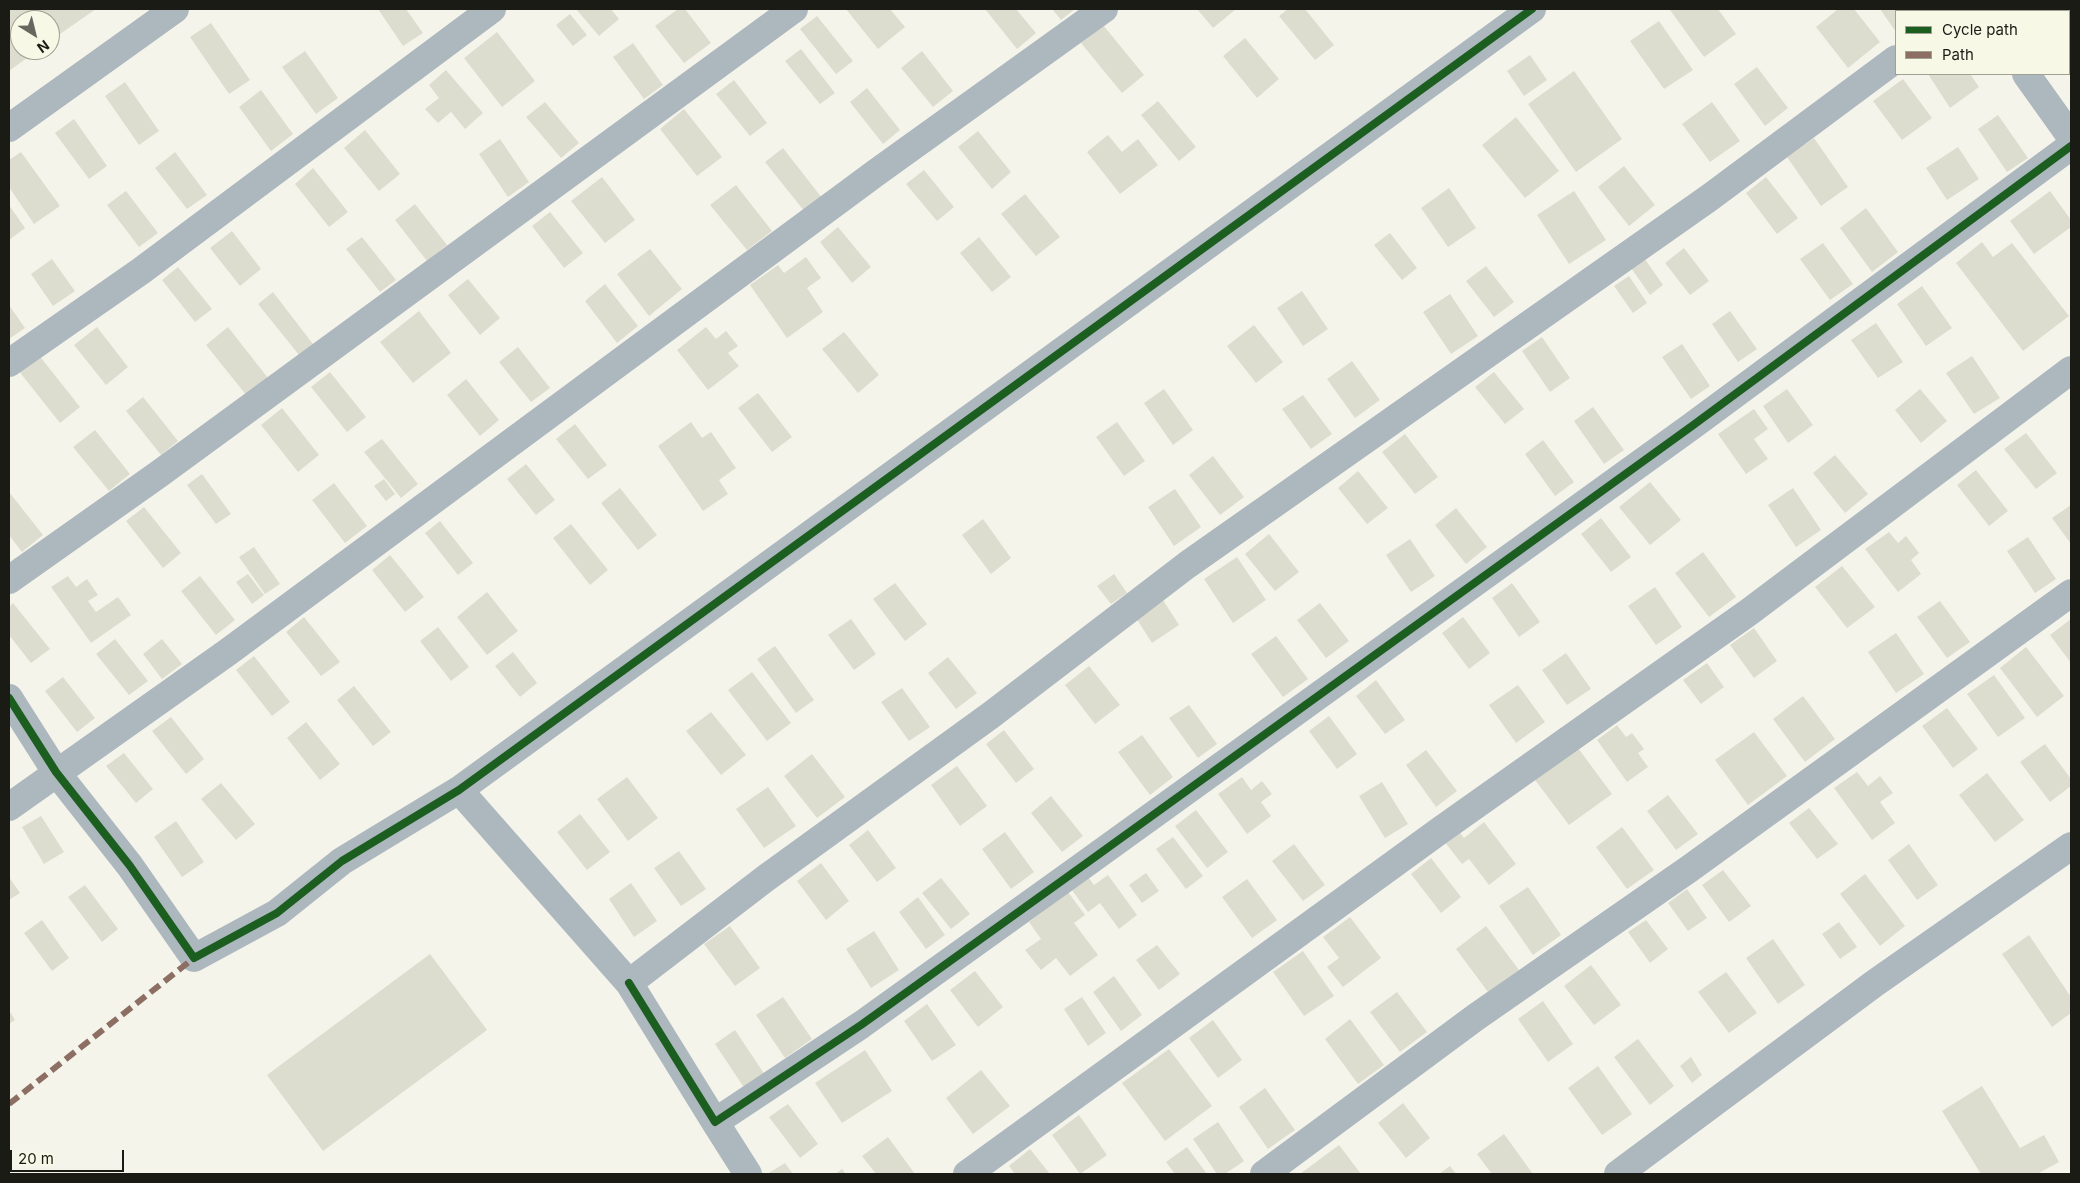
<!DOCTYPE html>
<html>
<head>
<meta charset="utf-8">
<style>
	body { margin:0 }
	#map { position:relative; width:2080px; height:1183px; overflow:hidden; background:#f4f4eb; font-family:Inter,sans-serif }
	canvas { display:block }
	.frame { position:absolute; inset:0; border:10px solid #1b1b15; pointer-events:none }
	.legend { position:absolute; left:1895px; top:10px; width:175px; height:65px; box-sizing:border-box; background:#f8f8e7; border:1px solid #a0a093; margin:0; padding:6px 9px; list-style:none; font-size:15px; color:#1b1b15 }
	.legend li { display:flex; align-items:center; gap:10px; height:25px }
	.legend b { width:25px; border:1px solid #a0a093 }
	.north { position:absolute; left:10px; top:10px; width:50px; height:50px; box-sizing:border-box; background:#f8f8e7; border:1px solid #a0a093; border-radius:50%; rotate:144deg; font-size:14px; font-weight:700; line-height:20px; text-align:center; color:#1b1b15 }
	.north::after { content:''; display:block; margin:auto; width:18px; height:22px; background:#676760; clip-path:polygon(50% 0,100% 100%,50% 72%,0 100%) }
	.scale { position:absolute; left:10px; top:1150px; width:114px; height:22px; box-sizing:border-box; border:2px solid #1b1b15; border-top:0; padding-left:6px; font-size:15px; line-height:18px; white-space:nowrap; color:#1b1b15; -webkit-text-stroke:4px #f8f8e7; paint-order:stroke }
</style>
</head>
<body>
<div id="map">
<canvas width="2080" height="1183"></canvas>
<div class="frame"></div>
<ul class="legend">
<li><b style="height:6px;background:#1b5e20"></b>Cycle path</li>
<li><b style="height:6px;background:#8d6e63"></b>Path</li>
</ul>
<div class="north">N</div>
<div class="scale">20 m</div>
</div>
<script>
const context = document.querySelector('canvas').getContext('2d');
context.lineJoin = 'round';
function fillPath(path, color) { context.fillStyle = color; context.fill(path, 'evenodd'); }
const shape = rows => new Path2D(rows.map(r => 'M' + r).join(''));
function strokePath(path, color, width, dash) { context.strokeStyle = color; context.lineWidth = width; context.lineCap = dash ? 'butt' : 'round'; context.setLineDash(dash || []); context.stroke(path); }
fillPath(shape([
	[9,9,96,9,50,41,50,20,20,20,20,50,38,50,9,71],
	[378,9,406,9,423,33,403,46],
	[576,9,611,9,619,19,599,36],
	[678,9,685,9,711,43,684,63,655,26],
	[846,9,890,9,905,27,878,49],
	[985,9,1016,9,1036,33,1017,49],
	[1052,9,1075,9,1061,20],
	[1197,9,1236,9,1213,28],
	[1288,9,1305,9,1334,45,1315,60,1279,16],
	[1672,9,1718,9,1736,34,1704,57,1670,10],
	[1838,9,1854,9,1880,42,1848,68,1816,27],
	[1880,9,1924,9,1926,11,1896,11,1896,32],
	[570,14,587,35,573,46,556,25],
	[817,16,853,61,836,74,800,29],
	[1659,21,1693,70,1664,89,1630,41],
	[211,23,250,80,229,94,190,37],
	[1103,25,1144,75,1122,93,1081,43],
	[497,32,535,81,502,107,464,58],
	[1245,38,1279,79,1257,98,1223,56],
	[633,43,663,85,644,99,613,57],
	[801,49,835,93,820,104,785,61],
	[305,51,338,98,316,114,282,67],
	[922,51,953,91,933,107,901,68],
	[1530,55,1547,80,1524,96,1507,71],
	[1757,67,1788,108,1765,126,1734,84],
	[446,70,483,113,465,129,451,112,438,123,425,109,439,98,429,85],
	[1574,71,1622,139,1576,172,1528,104],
	[1928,74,1970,74,1979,87,1950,108],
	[1903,79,1932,118,1902,140,1873,101],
	[734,80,767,123,750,136,716,94],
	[125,82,159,131,139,145,105,96],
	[867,88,900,130,883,144,850,102],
	[261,90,293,134,271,151,239,107],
	[1158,101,1196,147,1179,161,1141,115],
	[545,102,579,143,561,158,526,117],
	[1712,102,1740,141,1710,162,1682,124],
	[684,109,722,157,697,176,660,129],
	[1998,115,2028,158,2007,172,1978,129],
	[1516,117,1559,171,1525,198,1482,145],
	[74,119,107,166,89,179,55,133],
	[365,130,400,174,379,191,344,148],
	[978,131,1011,172,992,189,958,147],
	[1108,135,1122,152,1138,139,1158,165,1120,194,1087,152],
	[1814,138,1848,187,1821,206,1787,157],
	[500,139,529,182,508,197,479,154],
	[1958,147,1979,179,1947,200,1926,168],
	[783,148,822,198,805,212,765,162],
	[21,152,60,206,34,224,9,187,9,160],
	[175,152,207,195,187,209,155,168],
	[1624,166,1655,205,1629,226,1598,187],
	[313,168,348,212,329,227,295,184],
	[924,170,954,207,937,221,906,184],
	[602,177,635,220,605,243,571,201],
	[1766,177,1798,218,1777,234,1746,193],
	[736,185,772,231,747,250,710,205],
	[1449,188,1476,228,1448,247,1421,208],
	[126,191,158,233,139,247,107,205],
	[1574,191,1606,240,1569,264,1537,215],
	[2050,191,2071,220,2071,227,2034,254,2010,221],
	[1025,194,1060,237,1036,256,1001,214],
	[415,204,447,245,427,261,395,220],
	[9,205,25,228,9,240],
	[1866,208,1898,252,1872,272,1840,228],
	[550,212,583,253,564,268,532,226],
	[838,227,871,267,852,283,820,242],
	[232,231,261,269,240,286,210,248],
	[1390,233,1417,268,1402,280,1374,245],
	[362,237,396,280,380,292,346,249],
	[979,237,1011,277,992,292,960,253],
	[1982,242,1993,257,2012,243,2069,316,2023,351,1956,263],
	[1823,243,1853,284,1830,300,1800,259],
	[1684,248,1709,281,1690,295,1665,263],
	[650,249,682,289,649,316,617,274],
	[806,257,821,278,807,288,823,312,787,338,750,285,778,265,784,273],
	[1644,258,1663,285,1650,295,1631,268],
	[52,259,75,291,53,306,31,274],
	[1486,266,1514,302,1494,317,1466,281],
	[178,267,212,309,195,322,162,280],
	[1629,276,1647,303,1633,313,1614,286],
	[468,279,500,318,480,335,448,295],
	[605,284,638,326,617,343,585,301],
	[1922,286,1952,328,1926,346,1897,304],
	[1302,291,1328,329,1303,346,1277,308],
	[273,292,313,344,299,355,258,304],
	[1450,294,1478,336,1451,354,1423,312],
	[9,305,25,328,9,339],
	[419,311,451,353,413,383,380,342],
	[1730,311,1757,349,1738,362,1712,324],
	[1876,323,1903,362,1878,378,1851,340],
	[1254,325,1283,362,1256,383,1227,346],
	[97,327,128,367,106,385,74,345],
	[228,327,268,378,247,396,206,345],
	[706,327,716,339,726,331,738,346,728,353,739,366,708,390,677,350],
	[844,332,879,375,858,393,822,349],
	[1542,337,1570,378,1550,392,1522,351],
	[1682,344,1710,386,1691,399,1662,357],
	[518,347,550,388,531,402,499,362],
	[38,354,80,407,60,423,18,370],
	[1972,356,2000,398,1974,414,1946,373],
	[1352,361,1380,400,1355,418,1327,379],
	[330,372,366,417,347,432,311,387],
	[1494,372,1524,409,1505,424,1475,387],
	[466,379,499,420,480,436,447,395],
	[1164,389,1193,430,1173,445,1144,403],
	[1787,389,1813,425,1788,443,1763,406],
	[1920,389,1947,421,1921,443,1895,410],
	[758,393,792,437,772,452,738,408],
	[1303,395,1332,434,1311,449,1282,409],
	[143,397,178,441,161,455,126,411],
	[1593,407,1624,450,1604,464,1574,421],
	[282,408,319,455,298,472,261,425],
	[1754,409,1768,429,1754,439,1768,459,1746,474,1718,434],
	[691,422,702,438,711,432,736,468,719,480,728,494,703,511,658,446],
	[1117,422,1145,461,1124,476,1096,437],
	[575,424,607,465,588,479,556,439],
	[95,430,130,474,109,491,73,447],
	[2026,433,2057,473,2036,489,2004,449],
	[1405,434,1438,477,1415,494,1382,452],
	[382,439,418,484,401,498,364,452],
	[1543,440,1574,482,1555,496,1525,454],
	[1835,455,1868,494,1845,513,1813,473],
	[1213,456,1244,497,1220,515,1189,475],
	[526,464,555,500,536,515,507,479],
	[1976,470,2008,511,1989,526,1957,485],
	[1358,471,1388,508,1367,524,1338,488],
	[202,474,231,514,216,524,187,485],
	[384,479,395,494,386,501,374,486],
	[1650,482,1681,520,1650,545,1619,507],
	[334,483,367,526,345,543,312,500],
	[620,488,657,535,638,550,601,503],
	[1793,488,1821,530,1796,547,1768,505],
	[1175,489,1201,527,1174,546,1148,507],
	[9,492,43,535,22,552,9,535],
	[2071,505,2071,544,2052,518],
	[144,507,181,553,163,568,126,521],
	[1456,508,1487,547,1466,564,1435,525],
	[1601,518,1631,557,1611,572,1581,534],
	[983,519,1011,558,991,574,962,535],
	[440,521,473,563,458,575,425,533],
	[571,524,608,570,590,585,553,538],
	[1889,532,1898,543,1906,536,1919,553,1911,560,1921,574,1898,592,1865,549],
	[1269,534,1299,572,1275,591,1245,554],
	[2028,537,2056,579,2035,593,2007,551],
	[1410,539,1435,576,1411,592,1386,555],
	[254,547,280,584,265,594,239,557],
	[1703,552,1736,597,1709,617,1675,573],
	[390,555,424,597,405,612,372,570],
	[1237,557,1266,600,1233,623,1204,579],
	[1842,566,1875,607,1847,628,1815,587],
	[248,574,264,595,252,604,236,582],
	[1114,574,1127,593,1111,604,1097,586],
	[68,576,76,587,87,579,98,595,88,601,96,612,118,597,131,615,91,643,51,587],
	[200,576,235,620,216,635,181,591],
	[895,583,927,624,905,641,873,599],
	[1512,583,1540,622,1519,637,1492,598],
	[1655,587,1682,627,1656,645,1628,606],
	[487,592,518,631,487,655,457,617],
	[1163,600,1179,625,1152,643,1136,618],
	[1940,601,1970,642,1947,658,1917,617],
	[13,603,50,649,31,663,9,635,9,607],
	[1320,603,1349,641,1326,658,1297,620],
	[304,617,340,662,321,676,286,632],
	[1463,617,1490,653,1469,669,1442,633],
	[851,619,876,654,854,670,828,635],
	[2071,619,2071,663,2050,635],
	[438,627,469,667,451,681,420,641],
	[1754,628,1777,661,1754,678,1730,645],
	[1896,633,1924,674,1896,693,1868,652],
	[1276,636,1308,679,1283,697,1251,654],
	[115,639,148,681,129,695,96,654],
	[162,639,182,664,162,679,143,654],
	[775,646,814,700,796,713,757,659],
	[2026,647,2064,696,2037,717,2000,668],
	[513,652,537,683,520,697,495,666],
	[1566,653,1591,689,1567,705,1542,670],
	[254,656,290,702,272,716,236,670],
	[948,657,977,693,956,709,928,673],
	[1707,663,1724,687,1701,704,1683,680],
	[1089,666,1120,705,1095,724,1065,685],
	[752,672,791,723,767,741,728,690],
	[1994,675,2025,718,1998,737,1967,694],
	[63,677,95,718,77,732,45,691],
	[1376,680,1405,720,1385,734,1356,696],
	[1518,685,1545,722,1516,743,1489,705],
	[354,686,391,732,373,746,337,700],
	[902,688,930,727,909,741,881,702],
	[1803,696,1835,739,1805,762,1773,719],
	[1189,705,1217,744,1198,758,1169,718],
	[1947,708,1978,749,1953,768,1922,726],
	[711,712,746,755,721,775,686,731],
	[1329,716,1357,754,1337,769,1309,731],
	[171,717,204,759,186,774,152,731],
	[306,722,340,764,320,780,287,738],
	[1617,725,1626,737,1632,733,1644,749,1638,753,1648,767,1627,782,1597,740],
	[1004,730,1034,769,1016,783,986,744],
	[1754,732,1787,776,1748,805,1715,760],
	[1142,735,1173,777,1150,795,1118,752],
	[1575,744,1612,794,1569,825,1532,776],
	[2045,744,2071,779,2071,786,2050,802,2020,762],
	[1426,750,1457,791,1436,807,1406,765],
	[124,753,153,789,136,803,106,766],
	[812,754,845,797,817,818,784,776],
	[957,766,987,806,960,826,931,785],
	[1857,772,1868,786,1880,776,1893,793,1880,802,1895,823,1872,840,1834,788],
	[1987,773,2024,820,1995,842,1959,795],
	[627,777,658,818,628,841,597,799],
	[1242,777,1251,790,1262,781,1272,794,1261,802,1271,816,1247,834,1218,794],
	[1382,782,1408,824,1385,838,1359,796],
	[221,783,255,824,236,840,201,799],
	[768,787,796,826,764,848,736,809],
	[1668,795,1698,834,1676,850,1647,811],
	[1051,796,1083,836,1062,852,1031,813],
	[1809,808,1838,844,1817,859,1789,823],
	[1196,810,1228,852,1207,868,1175,826],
	[580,814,610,852,587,870,557,832],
	[41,816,64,852,44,864,22,827],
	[176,821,204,862,182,877,154,837],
	[1484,822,1516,864,1489,885,1469,859,1462,864,1444,841,1458,830,1464,838],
	[1622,827,1654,870,1627,889,1596,847],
	[868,830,896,868,877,882,849,845],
	[1005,832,1034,872,1011,889,982,849],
	[1173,837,1203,876,1186,889,1156,849],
	[1294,844,1325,885,1303,901,1272,861],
	[1909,844,1938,885,1917,900,1888,860],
	[679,851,706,889,681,906,654,868],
	[1431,858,1461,897,1441,913,1411,874],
	[821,863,849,901,826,920,797,881],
	[1723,870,1751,906,1729,922,1702,885],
	[1146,873,1159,891,1142,903,1129,885],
	[1086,874,1094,885,1108,875,1137,915,1119,929,1100,903,1088,912,1069,886],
	[1865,874,1905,926,1880,946,1840,894],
	[9,877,20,893,9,900],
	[941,878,970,914,951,929,922,893],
	[1247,879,1277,920,1252,938,1222,897],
	[631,883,657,921,634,937,609,899],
	[85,885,118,929,102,942,68,897],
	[1528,887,1561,935,1533,955,1499,906],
	[1687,889,1707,918,1688,931,1668,903],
	[1068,892,1085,915,1074,923,1098,955,1070,976,1056,958,1041,970,1025,950,1041,939,1029,922],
	[918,897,945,935,926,949,899,912],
	[1350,917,1381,958,1343,987,1327,967,1339,958,1323,937],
	[42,920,69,958,52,971,24,933],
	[1646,920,1668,949,1650,963,1628,932],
	[1839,922,1857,947,1840,959,1822,934],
	[730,926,760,968,735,986,704,944],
	[1486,926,1519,970,1488,992,1456,949],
	[874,931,899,970,871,988,846,949],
	[2029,935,2071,997,2071,1013,2052,1027,2002,954],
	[1773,939,1805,985,1778,1004,1746,958],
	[1157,945,1180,974,1159,990,1136,960],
	[1303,951,1334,996,1304,1016,1273,972],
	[430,954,487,1030,323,1151,267,1075],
	[1591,965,1621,1005,1594,1025,1564,986],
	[975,971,1003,1007,978,1027,950,990],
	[1726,972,1757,1013,1729,1033,1698,992],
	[1114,976,1142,1015,1121,1031,1093,992],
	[1397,992,1427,1032,1400,1052,1370,1012],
	[783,997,812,1039,785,1058,756,1015],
	[1082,997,1106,1033,1088,1046,1064,1009],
	[1543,1001,1573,1044,1548,1062,1518,1019],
	[927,1004,956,1045,932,1061,904,1021],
	[9,1010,15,1020,9,1024],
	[1350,1019,1384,1065,1358,1084,1325,1039],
	[1213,1020,1242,1060,1218,1078,1189,1038],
	[735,1030,765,1075,745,1089,715,1044],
	[1638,1039,1674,1086,1650,1105,1614,1057],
	[1169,1049,1212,1106,1165,1141,1122,1083],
	[865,1050,892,1091,842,1123,815,1083],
	[1691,1057,1702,1075,1692,1083,1680,1066],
	[1598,1066,1632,1114,1602,1135,1568,1088],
	[981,1070,1010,1106,973,1134,946,1098],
	[1982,1086,2020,1148,2044,1135,2059,1162,2037,1174,1981,1174,1942,1111],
	[1265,1088,1295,1130,1268,1149,1239,1107],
	[1403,1103,1430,1138,1406,1158,1378,1123],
	[788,1104,818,1144,800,1158,769,1117],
	[1079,1115,1107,1155,1080,1174,1052,1135],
	[1218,1122,1244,1161,1225,1174,1217,1174,1193,1139],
	[1504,1134,1533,1174,1492,1174,1477,1154],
	[888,1137,915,1174,876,1174,862,1156],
	[1339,1145,1361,1174,1300,1174],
	[1187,1147,1207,1174,1175,1174,1166,1162],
	[1030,1149,1050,1174,1015,1174,1009,1166],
	[785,1163,793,1174,767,1174],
	[1450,1166,1456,1174,1439,1174],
	[842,1169,846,1174,835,1174]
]), '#ddddcf');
strokePath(shape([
	[1961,11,1964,9],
	[2026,74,2071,137],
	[9,128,175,9],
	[9,363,141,271,492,9],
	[9,580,159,474,794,9],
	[9,698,56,772,130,866,194,958,277,913,342,861,459,790,1532,9],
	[459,790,629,983,766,878,991,715,1187,565,1709,198,1896,59],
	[9,807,228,652,877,172,1104,9],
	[629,983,715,1122,861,1025,1088,862,1692,426,2071,146],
	[715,1122,748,1174],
	[967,1174,1442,829,1749,612,2071,370],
	[1264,1174,1476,1017,1689,869,2071,593],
	[1618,1174,1875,983,2071,846]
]), '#adb7be', 28);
strokePath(shape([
	[9,1104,194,958]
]), '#8d6e63', 6, [12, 6]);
strokePath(shape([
	[9,698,56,772,130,866,194,958,277,913,342,861,459,790,1532,9],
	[629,983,715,1122,861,1025,1088,862,1692,426,2071,146]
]), '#1b5e20', 8);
</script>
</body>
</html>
